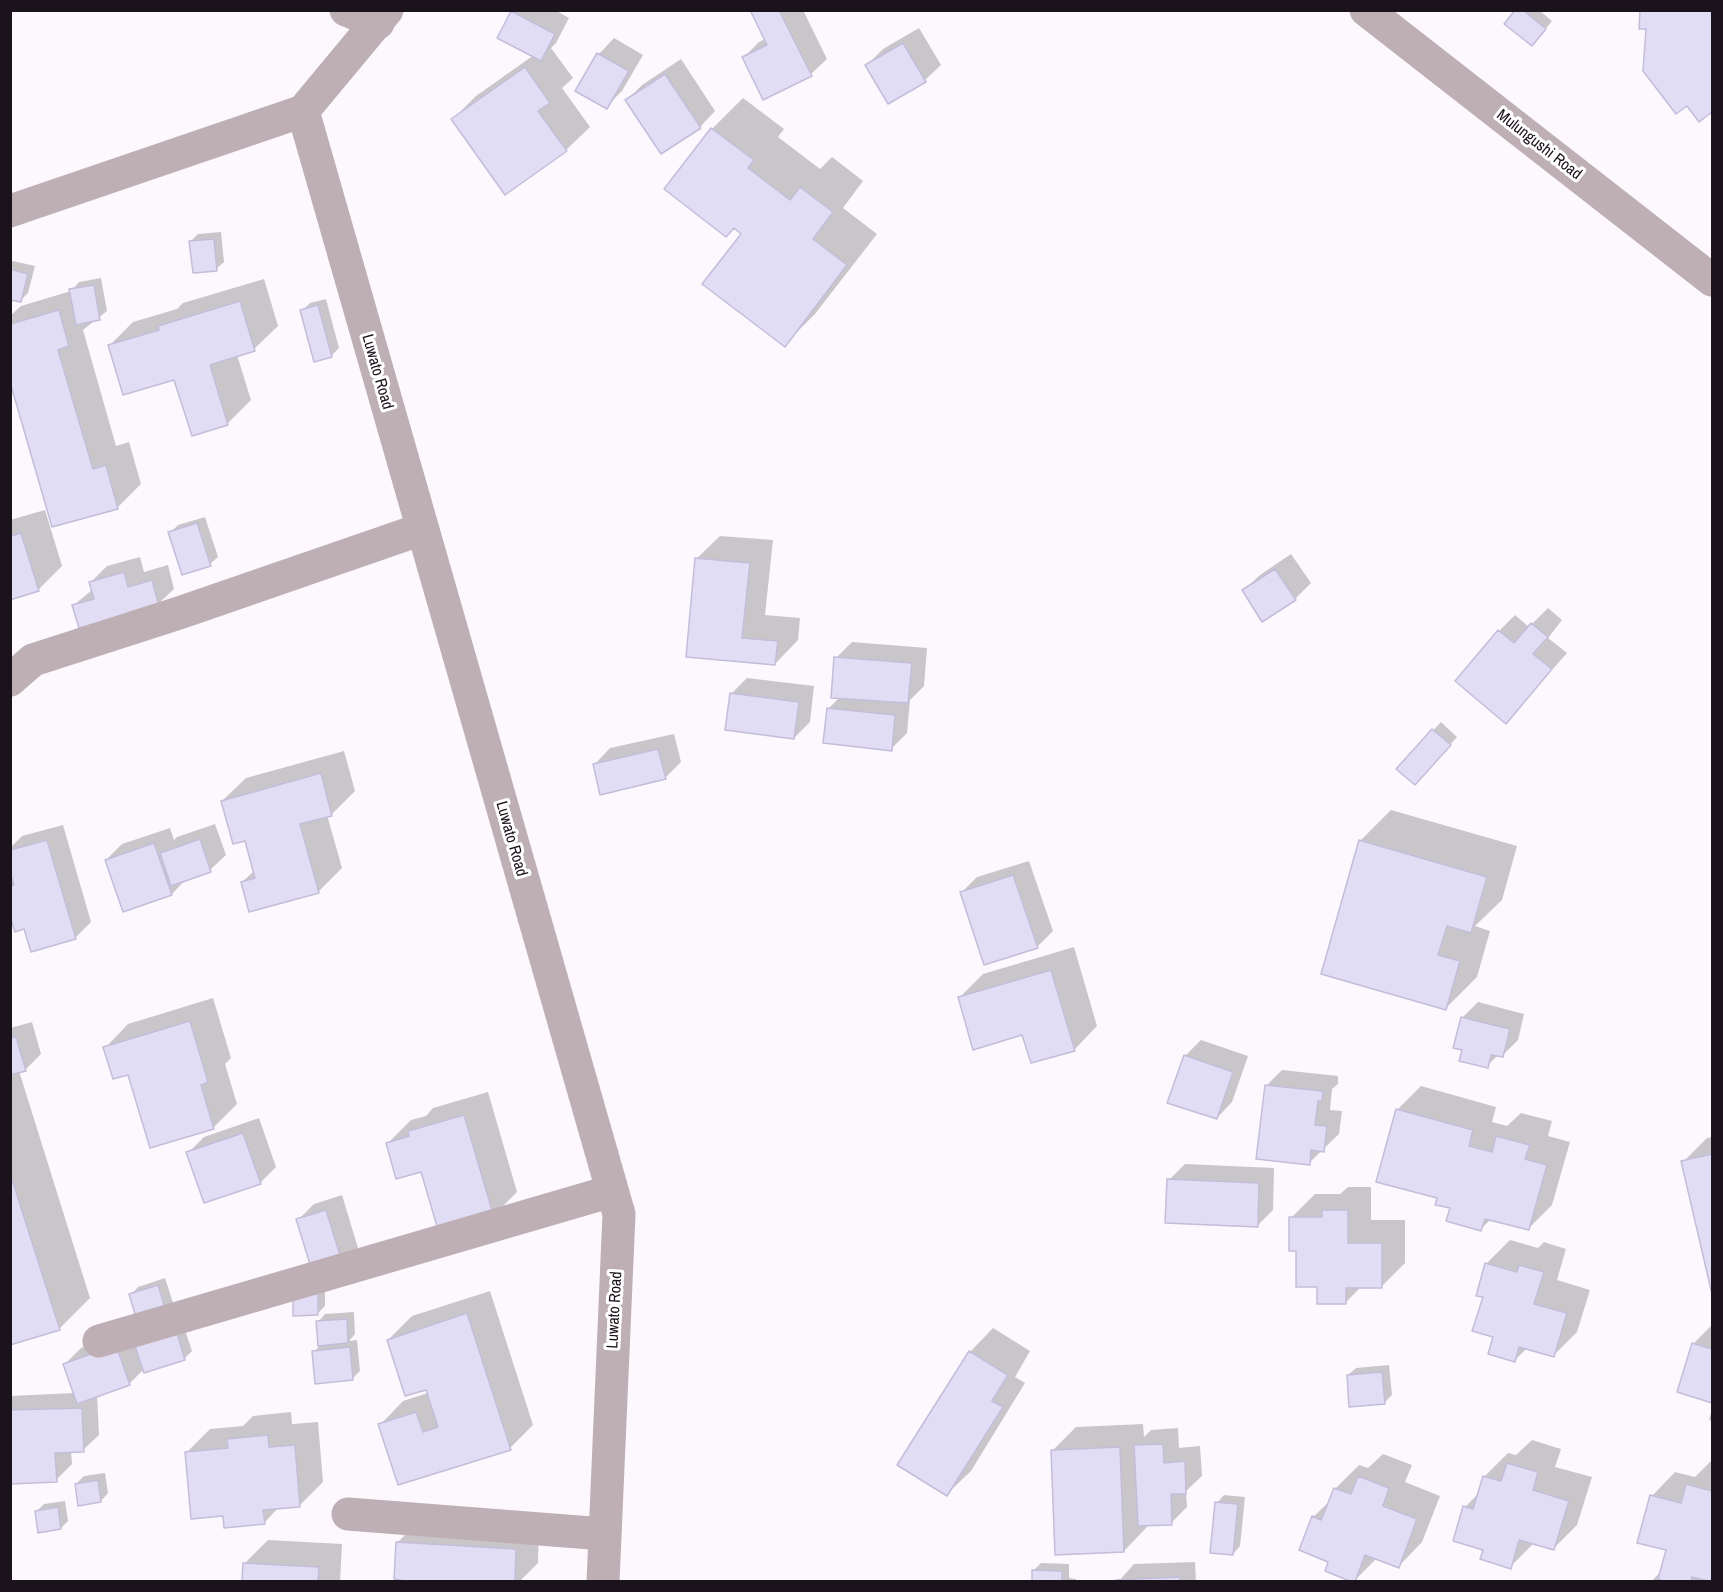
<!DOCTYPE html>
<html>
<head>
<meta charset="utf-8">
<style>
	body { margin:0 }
	#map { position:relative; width:1723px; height:1592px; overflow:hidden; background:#fcf8fd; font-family:"Archivo Narrow",sans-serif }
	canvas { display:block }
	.frame { position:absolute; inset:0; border:12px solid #1b131c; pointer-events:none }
</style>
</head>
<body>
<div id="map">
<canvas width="1723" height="1592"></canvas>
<div class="frame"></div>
</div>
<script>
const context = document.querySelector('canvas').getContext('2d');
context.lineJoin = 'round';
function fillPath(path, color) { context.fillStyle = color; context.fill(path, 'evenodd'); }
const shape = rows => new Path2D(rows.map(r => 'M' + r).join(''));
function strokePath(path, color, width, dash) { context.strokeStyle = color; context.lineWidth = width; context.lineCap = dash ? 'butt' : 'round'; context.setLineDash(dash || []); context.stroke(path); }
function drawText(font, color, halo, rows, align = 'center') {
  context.font = font + ' "Archivo Narrow",sans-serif'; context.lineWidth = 6; context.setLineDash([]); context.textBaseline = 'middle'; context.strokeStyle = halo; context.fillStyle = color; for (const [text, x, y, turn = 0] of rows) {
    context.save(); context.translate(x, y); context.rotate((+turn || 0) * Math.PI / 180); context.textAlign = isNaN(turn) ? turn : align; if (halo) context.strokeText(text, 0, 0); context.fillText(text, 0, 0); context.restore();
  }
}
fillPath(shape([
	[514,10,555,10,569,18,556,43,551,48,573,78,562,88,590,127,566,150,453,119,476,96,534,55,512,12],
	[751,10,803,10,827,59,811,74,744,57,759,42,765,39],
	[1517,10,1539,10,1552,21,1539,37],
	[1641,10,1712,10,1712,110,1699,120,1648,28],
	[919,28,941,65,925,80,889,102,867,65,883,49],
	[614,38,643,55,622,91,606,107,578,91,599,54],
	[681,59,715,111,700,127,627,100,642,85],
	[743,98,784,129,778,137,820,169,832,157,863,181,843,208,877,234,815,314,784,345,743,234,734,226,666,189,712,129],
	[221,232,224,262,216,269,190,242,198,234],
	[13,261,35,266,28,293,20,301,10,298,10,264],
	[101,278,107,311,83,330,116,446,129,442,141,484,117,508,10,377,10,316,21,306,71,291,79,282],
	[264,279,278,326,254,349,237,355,251,400,227,424,175,378,109,346,133,322,177,309,183,303],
	[326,299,339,348,332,355,302,311,310,303],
	[45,510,62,566,38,590,10,598,10,520],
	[205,517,218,557,210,564,183,573,170,533,178,525],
	[720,536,773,540,765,615,800,618,798,640,775,664,687,656,696,559],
	[1291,554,1311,583,1295,599,1244,590,1260,575],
	[140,557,144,572,168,565,174,589,158,604,74,605,93,589,91,582,107,566],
	[1548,608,1562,620,1548,638,1567,653,1506,722,1499,631,1515,615,1529,627],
	[852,642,927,648,924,686,910,700,907,733,891,749,829,708,840,697,836,658],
	[747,678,814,686,810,722,794,738,732,693],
	[1441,722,1457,737,1422,776,1398,768],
	[674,734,681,762,665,778,595,764,610,748],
	[344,751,355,791,332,814,327,815,342,868,318,892,242,882,254,871,246,839,222,801,246,778],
	[1391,810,1517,846,1502,900,1475,926,1490,931,1477,977,1446,1008,1360,841],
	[215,824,226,855,210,870,187,878,172,894,124,910,106,860,122,844,170,828,174,840,177,837],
	[63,825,91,922,76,937,32,950,25,927,10,912,10,883,14,879,10,866,10,848,22,836],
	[1029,861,1053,931,1037,947,962,892,977,877],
	[1074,947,1097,1026,1074,1050,959,998,983,974],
	[213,998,231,1058,225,1064,237,1104,213,1128,129,1073,105,1048,128,1024],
	[1478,1002,1524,1014,1518,1040,1502,1056,1498,1055,1487,1066,1464,1049,1462,1018],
	[32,1022,41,1054,25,1070,19,1071,90,1298,59,1329,10,1344,10,1028],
	[1201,1040,1248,1056,1232,1102,1217,1118,1185,1056],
	[1282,1070,1338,1076,1338,1084,1332,1089,1330,1110,1342,1111,1339,1134,1309,1163,1266,1086],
	[1421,1086,1496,1107,1492,1122,1507,1126,1521,1113,1552,1121,1548,1136,1570,1142,1552,1205,1528,1229,1491,1219,1481,1229,1438,1197,1397,1110],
	[488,1092,517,1192,494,1215,422,1170,387,1144,411,1120,426,1116,433,1108],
	[259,1118,276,1167,260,1183,188,1153,204,1137],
	[1712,1137,1712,1292,1683,1162,1707,1138],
	[1185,1164,1274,1168,1273,1210,1257,1226,1169,1180],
	[1348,1187,1371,1187,1371,1220,1405,1220,1405,1263,1381,1287,1361,1287,1345,1303,1319,1286,1298,1250,1291,1218,1315,1194,1340,1194],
	[342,1195,358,1248,342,1264,298,1220,314,1204],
	[1510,1240,1538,1248,1544,1242,1566,1249,1557,1280,1590,1290,1577,1332,1554,1355,1527,1348,1515,1360,1495,1336,1485,1296,1487,1263],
	[165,1278,175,1309,131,1295,138,1287],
	[325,1287,325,1306,318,1313,295,1314],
	[490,1291,533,1425,510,1448,380,1425,403,1401,428,1393,426,1388,388,1340,412,1316],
	[354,1312,355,1334,349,1341,357,1340,360,1371,352,1379,314,1352,320,1345,318,1322,325,1314],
	[183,1324,192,1351,184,1359,144,1369,129,1384,97,1395,99,1435,83,1450,71,1451,72,1464,56,1480,10,1482,10,1396,75,1393,65,1364,81,1348,132,1330],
	[1712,1325,1712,1402,1679,1391,1694,1343],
	[993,1328,1030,1351,1015,1377,1025,1383,971,1471,947,1494,970,1352],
	[1389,1365,1392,1395,1384,1403,1348,1375,1356,1368],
	[1712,1409,1712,1421,1709,1420],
	[291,1412,292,1424,318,1422,323,1482,300,1505,279,1507,264,1523,225,1515,187,1452,210,1429,243,1426,253,1416],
	[1143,1424,1144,1437,1151,1430,1178,1428,1179,1448,1200,1446,1202,1476,1186,1491,1187,1507,1171,1523,1147,1524,1147,1527,1124,1551,1052,1451,1076,1427],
	[1532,1440,1561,1449,1555,1467,1592,1477,1577,1525,1553,1549,1534,1543,1510,1567,1465,1507,1480,1492,1484,1477,1508,1453,1516,1455],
	[1383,1454,1412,1465,1405,1482,1440,1496,1422,1542,1399,1566,1377,1558,1354,1581,1330,1561,1313,1517,1331,1500,1335,1489,1359,1465,1368,1468],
	[1711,1461,1712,1580,1651,1582,1662,1570,1668,1549,1652,1496,1675,1472,1695,1477],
	[105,1473,108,1493,101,1501,76,1484,84,1476],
	[1224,1495,1245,1497,1240,1546,1233,1554,1217,1503],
	[65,1501,68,1521,61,1528,36,1512,44,1504],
	[421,1519,539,1525,538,1563,519,1582,411,1582,397,1543],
	[268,1540,342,1544,340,1582,243,1582,244,1564],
	[1195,1562,1196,1582,1118,1582,1134,1564],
	[1041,1563,1069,1564,1069,1578,1076,1579,1076,1582,1033,1582,1033,1571]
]), '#0003');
const building = shape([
	[750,10,779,10,812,76,763,100,742,57,767,45,750,10],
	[1515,10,1523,10,1546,29,1532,46,1504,24,1515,10],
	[1640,10,1712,10,1712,112,1699,122,1687,106,1676,114,1643,71,1646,29,1639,29,1640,10],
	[511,11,555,34,541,61,497,38,511,11],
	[903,43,926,82,888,104,865,65,903,43],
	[597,53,629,71,607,109,575,91,597,53],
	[525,67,550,103,538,111,567,151,505,195,451,119,525,67],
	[665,74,701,128,661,154,625,100,665,74],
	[711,128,754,160,748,168,790,200,800,187,833,212,813,239,847,265,785,347,702,284,741,234,734,228,726,237,664,189,711,128],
	[214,239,217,271,193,273,189,241,214,239],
	[10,269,28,274,21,302,10,300,10,269],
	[94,285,100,320,76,325,69,289,94,285],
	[240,301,255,351,210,365,228,425,192,436,174,380,123,395,108,345,159,330,158,326,240,301],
	[318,305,332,357,314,362,300,310,318,305],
	[59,310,69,346,58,350,93,469,106,465,118,509,52,527,10,382,10,324,59,310],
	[197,523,211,566,182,575,168,532,197,523],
	[21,533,39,591,10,600,10,536,21,533],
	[695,558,750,563,742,638,778,641,775,665,686,657,695,558],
	[1275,569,1296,600,1262,622,1242,590,1275,569],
	[124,572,128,587,152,580,159,606,79,628,72,605,94,599,89,582,124,572],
	[1531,623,1548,637,1533,654,1552,669,1506,724,1455,681,1498,630,1514,643,1531,623],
	[834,657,912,663,908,703,831,698,834,657],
	[730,693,799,702,794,739,725,730,730,693],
	[827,708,895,715,892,751,823,743,827,708],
	[1432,729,1451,745,1415,785,1396,769,1432,729],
	[658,749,666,779,600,795,593,764,658,749],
	[321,773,332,816,300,824,319,893,249,912,241,882,255,878,245,841,233,844,221,801,321,773],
	[200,839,211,872,171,886,160,853,200,839],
	[47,840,76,939,31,952,24,929,15,932,10,917,10,886,14,885,10,872,10,850,47,840],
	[1359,840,1487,877,1471,933,1447,926,1438,955,1460,961,1446,1010,1321,974,1359,840],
	[154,843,172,895,123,912,105,860,154,843],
	[1013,875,1038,948,984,965,960,892,1013,875],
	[1051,970,1075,1051,1031,1063,1022,1035,973,1050,958,997,1051,970],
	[1461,1017,1510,1029,1503,1057,1491,1055,1488,1068,1459,1061,1462,1050,1453,1048,1461,1017],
	[190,1021,208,1082,201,1085,214,1129,150,1148,128,1075,113,1079,103,1047,190,1021],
	[16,1037,26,1071,10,1075,10,1038,16,1037],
	[1184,1055,1233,1072,1217,1119,1167,1103,1184,1055],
	[1265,1085,1323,1091,1322,1101,1318,1101,1315,1125,1327,1126,1324,1152,1311,1150,1310,1165,1256,1159,1265,1085],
	[1396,1109,1473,1130,1469,1146,1492,1152,1496,1136,1530,1145,1525,1159,1547,1165,1529,1230,1485,1219,1481,1231,1446,1221,1450,1208,1435,1205,1437,1198,1376,1182,1396,1109],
	[464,1115,494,1217,439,1233,421,1172,396,1179,386,1143,409,1136,408,1131,464,1115],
	[243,1133,261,1184,204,1203,186,1152,243,1133],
	[1712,1154,1712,1294,1681,1161,1712,1154],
	[10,1173,60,1330,10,1345,10,1173],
	[1167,1179,1259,1183,1258,1227,1165,1223,1167,1179],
	[326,1210,343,1265,313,1274,296,1219,326,1210],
	[1322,1210,1348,1210,1348,1243,1382,1243,1382,1288,1346,1288,1346,1304,1317,1304,1317,1287,1296,1287,1296,1251,1289,1251,1289,1217,1322,1217,1322,1210],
	[1485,1263,1517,1272,1519,1265,1544,1272,1534,1304,1567,1313,1554,1357,1519,1347,1515,1362,1488,1354,1493,1337,1472,1331,1483,1297,1476,1296,1485,1263],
	[158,1285,168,1318,135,1314,129,1294,158,1285],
	[318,1294,318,1315,293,1316,293,1295,318,1294],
	[467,1313,511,1450,398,1485,378,1424,416,1412,423,1432,438,1427,426,1390,405,1396,387,1340,467,1313],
	[347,1319,348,1343,318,1346,316,1321,347,1319],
	[176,1330,185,1360,144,1373,134,1343,176,1330],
	[1692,1343,1712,1349,1712,1403,1677,1392,1692,1343],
	[116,1345,130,1385,77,1404,63,1364,116,1345],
	[350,1347,353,1380,315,1384,312,1351,350,1347],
	[969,1351,1008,1375,992,1401,1003,1407,947,1496,897,1465,969,1351],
	[1382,1372,1385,1404,1349,1407,1347,1375,1382,1372],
	[82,1408,84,1452,55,1453,57,1482,10,1484,10,1410,82,1408],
	[268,1435,269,1447,295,1445,300,1507,263,1510,265,1524,224,1528,223,1516,191,1519,185,1452,228,1448,227,1439,268,1435],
	[1163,1444,1164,1463,1185,1461,1186,1494,1171,1494,1172,1525,1138,1526,1134,1445,1163,1444],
	[1120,1447,1124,1552,1055,1555,1051,1450,1120,1447],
	[1507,1463,1538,1472,1533,1490,1569,1501,1554,1550,1519,1540,1511,1569,1480,1559,1483,1550,1453,1541,1463,1506,1473,1509,1483,1476,1501,1481,1507,1463],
	[1358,1476,1389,1488,1383,1506,1417,1519,1399,1568,1365,1555,1355,1582,1352,1582,1325,1571,1328,1562,1299,1550,1312,1516,1321,1520,1334,1488,1351,1494,1358,1476],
	[98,1480,101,1502,78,1506,75,1484,98,1480],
	[1686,1484,1712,1491,1712,1582,1692,1577,1691,1582,1667,1582,1658,1579,1666,1550,1637,1543,1650,1495,1681,1503,1686,1484],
	[1215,1502,1238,1504,1233,1555,1210,1553,1215,1502],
	[58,1507,61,1529,38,1533,35,1511,58,1507],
	[396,1542,516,1549,515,1582,410,1582,394,1579,396,1542],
	[243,1563,319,1567,318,1582,242,1582,243,1563],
	[1032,1570,1062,1571,1062,1582,1032,1582,1032,1570],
	[1180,1577,1180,1582,1116,1582,1116,1580,1180,1577]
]);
fillPath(building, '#e1ddf5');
strokePath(building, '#c3bdda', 1.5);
strokePath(shape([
	[346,10,378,23],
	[1366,10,1712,280],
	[303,111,619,1214,603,1582],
	[10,211,303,111,387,10],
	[10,680,33,660,182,612,422,529],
	[99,1341,612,1191],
	[348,1514,604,1534]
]), '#beafb5', 33);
drawText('16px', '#1b131c', '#fff', [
	["Mulungushi Road",1539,145,38],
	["Luwato Road",377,372,74],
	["Luwato Road",511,839,74],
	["Luwato Road",615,1310,-87]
]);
</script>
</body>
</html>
